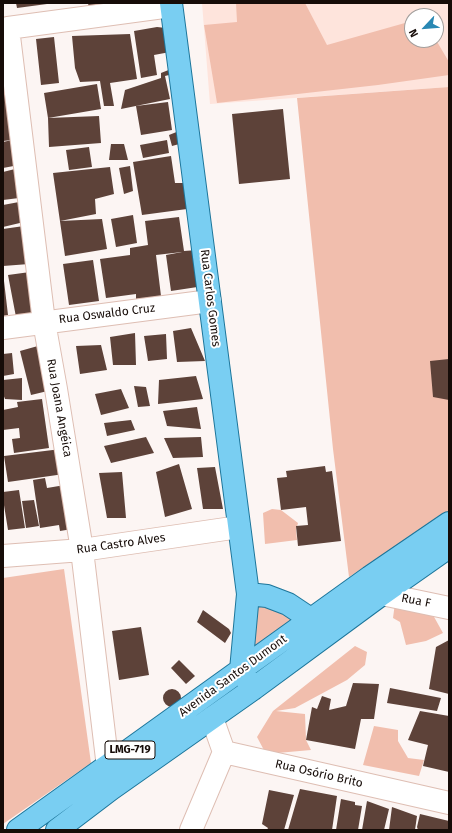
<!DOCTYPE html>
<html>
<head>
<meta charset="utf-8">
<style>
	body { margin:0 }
	#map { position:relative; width:452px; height:833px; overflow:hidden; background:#fcf5f3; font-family:"Fira Sans",sans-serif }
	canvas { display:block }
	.frame { position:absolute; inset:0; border:4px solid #160c08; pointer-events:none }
	.north { position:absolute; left:404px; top:8px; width:40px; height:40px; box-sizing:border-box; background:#fff; border:1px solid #a29e9c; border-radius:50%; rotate:244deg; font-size:11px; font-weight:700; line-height:16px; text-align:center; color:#160c08 }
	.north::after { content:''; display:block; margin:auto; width:14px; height:18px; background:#2988b3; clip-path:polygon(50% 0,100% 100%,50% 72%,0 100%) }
</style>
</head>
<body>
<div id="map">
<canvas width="452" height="833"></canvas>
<div class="frame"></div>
<div class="north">N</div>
</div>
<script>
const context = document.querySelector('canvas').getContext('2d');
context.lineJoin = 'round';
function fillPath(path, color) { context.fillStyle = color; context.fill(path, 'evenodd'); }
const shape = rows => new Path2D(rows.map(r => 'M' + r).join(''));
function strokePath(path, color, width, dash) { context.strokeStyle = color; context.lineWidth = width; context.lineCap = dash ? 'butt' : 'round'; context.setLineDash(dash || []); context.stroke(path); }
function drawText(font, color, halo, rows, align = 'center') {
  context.font = font + ' "Fira Sans",sans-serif'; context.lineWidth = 4; context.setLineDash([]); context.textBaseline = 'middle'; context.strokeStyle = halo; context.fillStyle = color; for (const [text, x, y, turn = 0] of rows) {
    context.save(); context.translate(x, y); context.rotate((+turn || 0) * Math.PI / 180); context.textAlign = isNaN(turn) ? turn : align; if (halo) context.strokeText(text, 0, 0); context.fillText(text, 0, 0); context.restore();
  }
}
fillPath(shape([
	[202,3,449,3,449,87,210,104],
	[412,16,436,16,436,40,412,40]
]), '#fee4dc');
fillPath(shape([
	[236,3,305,3,327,45,412,21,412,40,436,40,449,62,449,75,378,85,217,103,204,25,237,22],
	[449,87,449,523,397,559,373,561,349,577,333,449,297,98],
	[272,509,281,510,298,523,296,530,297,540,265,544,263,513],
	[64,569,91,763,3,824,3,578],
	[251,598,306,620,245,663],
	[395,603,433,615,443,633,426,641,406,645,400,622,393,618],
	[355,646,367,652,365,665,347,680,295,708,276,711,305,714,306,740,311,750,266,754,257,737,273,711],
	[374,726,398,730,398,741,408,758,424,760,419,776,363,765]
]), '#f1bead');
fillPath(shape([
	[16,3,47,3,47,4,17,8],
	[88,3,120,3,89,8],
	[157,27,166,28,170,52,154,55,157,75,141,78,134,31],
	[130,34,137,79,110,83,114,106,104,106,100,81,80,82,75,68,72,36],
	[54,37,59,83,41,85,36,39],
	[171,69,173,74,165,76,170,99,121,109,125,90,161,78,161,73],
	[3,82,19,165,3,168,3,142,12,140,3,141],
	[97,84,101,109,48,118,44,93],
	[168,102,172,130,141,135,136,106],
	[283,109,290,179,239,184,232,114],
	[99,116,101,143,49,147,48,118],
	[179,131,183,143,172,146,169,135],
	[167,140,169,153,143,158,140,145],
	[111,144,124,144,128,160,109,160],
	[89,147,92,167,69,170,66,150],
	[171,156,175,183,183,183,187,209,142,215,133,162],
	[130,166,133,191,124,194,119,168],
	[110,167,114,194,95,199,96,214,60,221,102,219,107,249,65,256,53,173],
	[15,169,19,198,3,200,3,172],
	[19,202,24,222,3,227,3,205],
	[133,215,137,243,116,247,111,219],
	[179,217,184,251,198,250,204,286,171,291,166,255,182,252,156,255,161,296,136,299,136,294,106,298,100,259,130,255,130,248,148,245,145,221],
	[24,226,29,264,3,266,3,229],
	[93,260,99,301,69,305,63,264],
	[30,272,38,313,16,317,8,275],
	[3,281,4,281,8,315,3,316],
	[191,328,205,361,177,362,173,331],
	[135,333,136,365,113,365,110,337],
	[166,334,167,359,148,361,144,336],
	[45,344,56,389,31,395,20,351],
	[101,345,107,370,80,374,76,346],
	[12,353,14,374,3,376,3,354],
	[449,359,449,400,433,397,430,361],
	[196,376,203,399,158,404,159,380],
	[22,378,22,400,5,399,3,394,3,380],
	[134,386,146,387,150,406,138,407],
	[121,389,129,408,101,415,95,394],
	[42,399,49,448,14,453,12,439,20,438,19,428,3,430,3,410,18,407,17,402],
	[197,407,201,429,167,426,163,411],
	[131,420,135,430,107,436,104,423],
	[146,437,154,453,111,463,104,446],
	[201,437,203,457,173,458,164,438],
	[61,449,64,474,8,482,4,456],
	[179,464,192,509,165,517,156,472],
	[325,466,326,472,332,471,341,541,298,546,296,526,308,525,306,507,281,510,277,478,287,477,286,471],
	[215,467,223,509,203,509,197,468],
	[122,472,126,518,107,518,99,473],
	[45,478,47,488,65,485,72,529,60,531,59,525,40,528,33,480],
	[19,490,25,528,8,530,3,499,3,492],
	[34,500,39,526,26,528,22,501],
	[203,610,229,629,231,633,225,643,197,622],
	[141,627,149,675,119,680,112,631],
	[449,640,449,694,429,689,436,647],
	[179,660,195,676,186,684,171,668],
	[353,683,379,684,374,719,361,719,355,749,306,740,312,707,317,709,322,696,331,699,329,710,346,706],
	[390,688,441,698,437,711,387,703],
	'163 698a9 9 0 1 1 18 0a9 9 0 1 1-18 0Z',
	[420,711,449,716,449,772,423,766,428,745,408,740],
	[300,789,337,796,332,830,288,830],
	[269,790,294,795,284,830,267,830,268,828,262,824],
	[341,799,355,802,355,805,362,806,358,830,336,830],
	[367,801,389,809,384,830,362,830],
	[392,807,417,816,415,830,389,830],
	[420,814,449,821,449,830,418,830,417,827]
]), '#5d4239');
const minor = shape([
	[8,28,44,322,56,389,82,550,110,784],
	[3,31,8,28,171,6],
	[3,328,210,301],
	[3,556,82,550,239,527],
	[382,594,449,608],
	[212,718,224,752,449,803],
	[191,830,224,752]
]);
const major = shape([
	[171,3,248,594,241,670,253,689],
	[248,594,267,596,288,604,312,620,319,631],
	[18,830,370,577,449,523],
	[57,830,111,789,253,689,382,594,449,547]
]);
strokePath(minor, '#debeb3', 24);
strokePath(major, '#1c759a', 24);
strokePath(minor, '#fff', 22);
strokePath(major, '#79cef2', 22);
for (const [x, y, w] of [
	[130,750,50]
]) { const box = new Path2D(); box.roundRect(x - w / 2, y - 9, w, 18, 3); context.fillStyle = '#fff'; context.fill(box); strokePath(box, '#160c08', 1); }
drawText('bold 11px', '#160c08', null, [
	["LMG-719",130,750]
]);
drawText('12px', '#160c08', '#fff', [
	["Rua Carlos Gomes",210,298,83],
	["Rua Oswaldo Cruz",107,314,-7],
	["Rua Joana Angéica",59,408,80],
	["Rua Castro Alves",121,544,-8],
	["Rua F",416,601,11],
	["Avenida Santos Dumont",233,676,-36],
	["Rua Osório Brito",319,774,13]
]);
</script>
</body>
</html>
